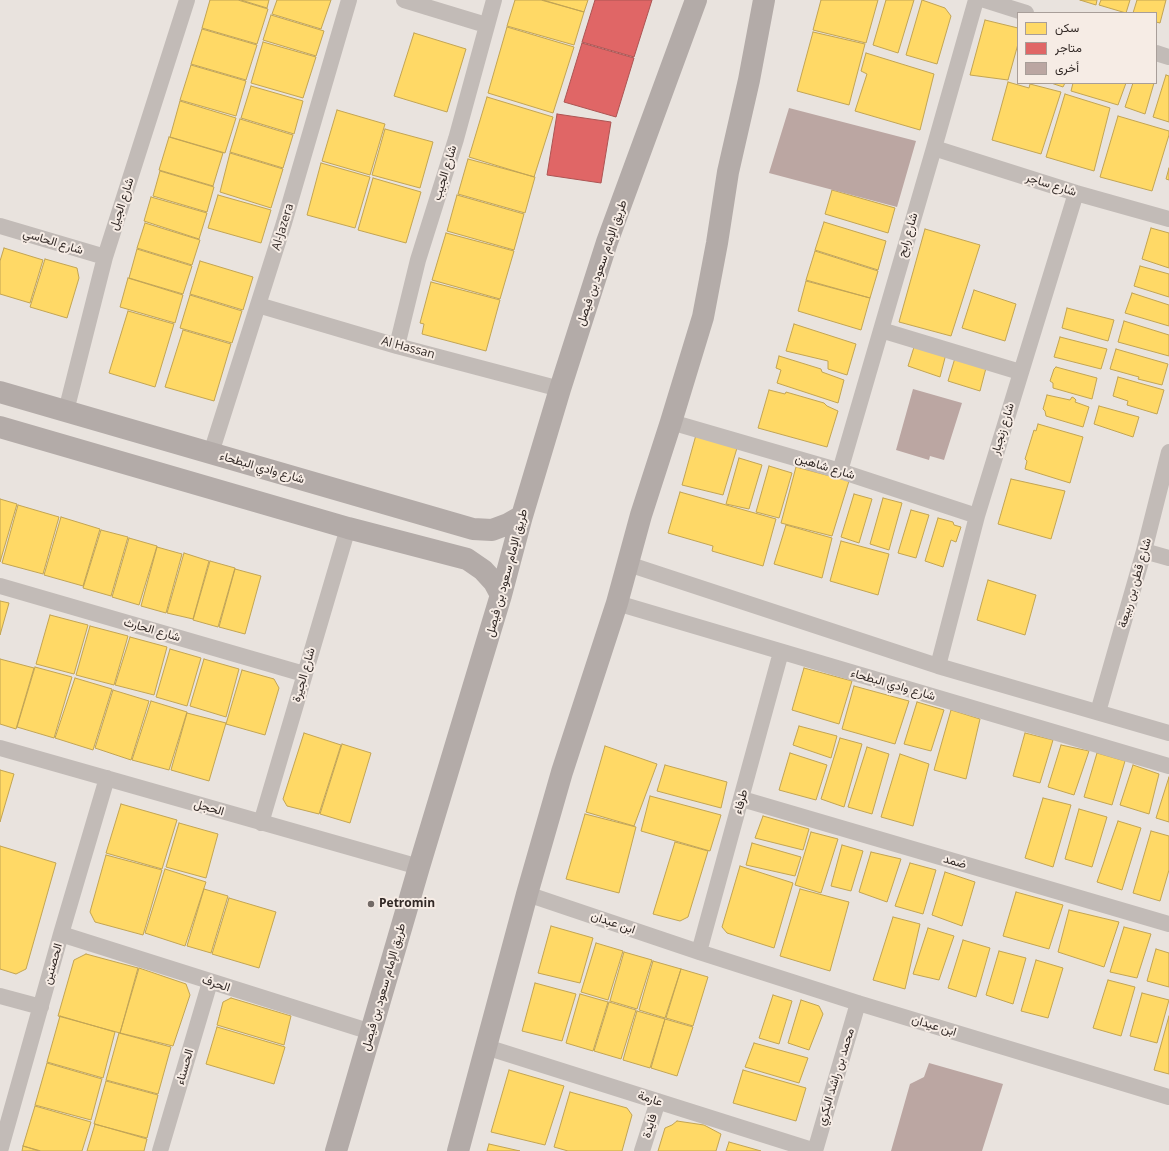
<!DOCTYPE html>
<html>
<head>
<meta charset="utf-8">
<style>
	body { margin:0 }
	#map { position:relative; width:1169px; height:1151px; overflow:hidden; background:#e9e3de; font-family:"Open Sans",Vazirmatn,sans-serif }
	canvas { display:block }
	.legend { position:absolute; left:1017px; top:12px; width:140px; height:72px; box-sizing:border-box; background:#f6ece5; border:1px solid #a89e99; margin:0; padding:5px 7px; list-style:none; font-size:12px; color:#322926 }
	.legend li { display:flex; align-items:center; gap:8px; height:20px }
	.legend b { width:20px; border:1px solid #a89e99 }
</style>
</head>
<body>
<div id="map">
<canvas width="1169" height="1151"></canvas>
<ul class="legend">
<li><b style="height:11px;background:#ffd966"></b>سكن</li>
<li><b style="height:11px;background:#e06666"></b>متاجر</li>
<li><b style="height:11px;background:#bba6a2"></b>أخرى</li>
</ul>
</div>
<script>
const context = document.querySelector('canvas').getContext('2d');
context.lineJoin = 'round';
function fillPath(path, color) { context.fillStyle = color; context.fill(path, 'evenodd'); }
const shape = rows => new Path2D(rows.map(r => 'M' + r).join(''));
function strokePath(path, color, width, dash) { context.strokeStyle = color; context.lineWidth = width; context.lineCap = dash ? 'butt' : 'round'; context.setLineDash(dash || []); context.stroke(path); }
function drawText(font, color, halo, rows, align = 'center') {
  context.font = font + ' "Open Sans",Vazirmatn,sans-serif'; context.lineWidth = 4; context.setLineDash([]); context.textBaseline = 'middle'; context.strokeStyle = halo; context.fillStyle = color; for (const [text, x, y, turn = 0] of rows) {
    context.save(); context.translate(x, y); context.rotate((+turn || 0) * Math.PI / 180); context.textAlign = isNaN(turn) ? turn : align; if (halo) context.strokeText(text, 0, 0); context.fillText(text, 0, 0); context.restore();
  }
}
const homes = shape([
	[210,0,238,0,268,9,257,44,202,28,210,0],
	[241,0,269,0,267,8,241,0],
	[277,0,331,0,321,29,272,14,277,0],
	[515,0,541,0,584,12,574,45,507,26,515,0],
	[543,0,588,0,584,12,543,0],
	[821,0,878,0,866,43,813,30,821,0],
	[886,0,914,0,898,53,873,45,886,0],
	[922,0,945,8,951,16,937,64,906,55,922,0],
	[1080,0,1097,0,1096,5,1080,0],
	[1101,0,1130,0,1126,13,1099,5,1101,0],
	[1137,0,1166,0,1160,23,1156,22,1156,13,1133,13,1137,0],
	[271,15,324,31,316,56,263,40,271,15],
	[985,20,1018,28,1018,44,1008,80,970,75,985,20],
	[507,27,574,47,553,113,488,93,507,27],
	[202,29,257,45,246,80,191,64,202,29],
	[813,32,865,44,849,105,797,91,813,32],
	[414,33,466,49,447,112,394,96,414,33],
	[263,42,316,57,303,98,251,83,263,42],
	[866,53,934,74,920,130,855,111,867,74,861,71,866,53],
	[191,65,246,81,236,116,180,100,191,65],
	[1166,75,1169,76,1169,122,1153,117,1166,75],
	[1008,82,1029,88,1030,84,1061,92,1041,154,992,140,1008,82],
	[1051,83,1065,83,1063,87,1051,83],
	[1073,83,1126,83,1118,105,1071,91,1073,83],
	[1133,83,1154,83,1145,114,1125,107,1133,83],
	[251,86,303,101,294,134,241,118,251,86],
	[1065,94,1110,108,1094,171,1046,157,1065,94],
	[487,97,553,117,534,177,469,157,487,97],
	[180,101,236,118,225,153,170,137,180,101],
	[337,110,385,124,370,175,322,161,337,110],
	[1118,116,1169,131,1169,135,1152,191,1100,177,1118,116],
	[240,119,293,135,283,168,230,152,240,119],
	[385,129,433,142,420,188,372,175,385,129],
	[169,137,223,153,213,186,159,170,169,137],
	[230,153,283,169,271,208,220,192,230,153],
	[468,159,535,177,525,213,458,194,468,159],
	[321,163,370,177,355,228,307,215,321,163],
	[1169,168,1169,180,1166,179,1169,168],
	[160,171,214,187,207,212,153,196,160,171],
	[373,178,421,192,406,243,358,230,373,178],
	[832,190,895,208,888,233,825,214,832,190],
	[218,195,271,210,261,243,208,228,218,195],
	[457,195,524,214,514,250,447,231,457,195],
	[151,197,207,213,199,239,144,221,151,197],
	[824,222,886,241,878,270,815,250,824,222],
	[145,223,200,240,192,265,137,248,145,223],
	[1151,228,1169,233,1169,268,1142,259,1151,228],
	[925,229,980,245,951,336,899,322,925,229],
	[446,233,514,251,500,299,432,280,446,233],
	[4,248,43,260,30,303,0,294,0,261,4,248],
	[137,249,192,266,183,294,129,278,137,249],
	[815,251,878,271,870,298,806,280,815,251],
	[45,259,77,268,79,278,67,318,30,307,45,259],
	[200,261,253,277,243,310,190,294,200,261],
	[1140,266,1169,274,1169,297,1134,286,1140,266],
	[128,278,183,295,175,323,120,307,128,278],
	[806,281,870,298,861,330,798,311,806,281],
	[431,282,500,300,486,351,422,334,424,324,420,323,431,282],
	[974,290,1016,304,1005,341,962,328,974,290],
	[1132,293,1169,305,1169,326,1125,313,1132,293],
	[190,295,242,311,232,343,180,328,190,295],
	[1067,308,1114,320,1108,341,1062,328,1067,308],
	[128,311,174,324,155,387,109,373,128,311],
	[1124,321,1169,335,1169,356,1118,342,1124,321],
	[794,324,856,344,847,375,828,369,828,361,786,351,794,324],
	[183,330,231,344,214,401,165,387,183,330],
	[1060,337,1107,349,1101,369,1054,357,1060,337],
	[915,344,946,354,940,377,908,366,915,344],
	[1116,349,1168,364,1162,385,1138,379,1139,377,1110,369,1116,349],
	[779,356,821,369,822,372,844,380,838,403,777,383,781,370,776,368,779,356],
	[955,358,986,368,980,391,948,381,955,358],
	[1056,367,1097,378,1092,399,1053,388,1053,383,1050,381,1054,369,1056,367],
	[1118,377,1164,390,1157,414,1127,405,1128,401,1113,396,1118,377],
	[769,390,785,394,786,392,824,403,827,406,838,411,827,447,758,428,769,390],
	[1047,395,1070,400,1072,397,1074,398,1076,400,1075,402,1089,407,1083,427,1046,416,1045,411,1043,409,1047,395],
	[1099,406,1139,417,1133,437,1094,424,1099,406],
	[1038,424,1083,437,1070,483,1025,469,1027,461,1025,459,1034,430,1036,431,1038,424],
	[696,435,737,448,723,495,682,485,696,435],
	[739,458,762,465,749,509,726,504,739,458],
	[769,466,792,473,779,518,756,512,769,466],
	[796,467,849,481,832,536,781,523,796,467],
	[1011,479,1065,491,1051,539,998,524,1011,479],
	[680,492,776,519,763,566,712,551,713,546,668,533,680,492],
	[854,494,872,499,859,543,841,537,854,494],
	[883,498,902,503,889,550,870,544,883,498],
	[0,499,17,504,0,562,0,499],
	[18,505,59,517,43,574,2,563,18,505],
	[911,510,929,515,916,558,898,553,911,510],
	[61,517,100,529,83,586,44,575,61,517],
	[938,518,953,522,954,525,961,527,956,542,951,540,943,567,925,561,938,518],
	[786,525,832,538,822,578,774,564,786,525],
	[101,530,128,537,111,596,83,588,101,530],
	[129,538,157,546,139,605,112,597,129,538],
	[841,541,889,554,878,595,830,581,841,541],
	[157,547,182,554,166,613,141,606,157,547],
	[184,553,209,561,193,619,167,613,184,553],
	[210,561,235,568,218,627,193,620,210,561],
	[235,569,261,576,245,634,219,627,235,569],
	[988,580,1036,595,1025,635,977,620,988,580],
	[0,601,9,603,0,635,0,601],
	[50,615,88,625,74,674,36,664,50,615],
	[90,626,128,636,114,685,76,675,90,626],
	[130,637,167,647,154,695,115,685,130,637],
	[170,649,201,658,187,706,156,697,170,649],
	[0,659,34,668,16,729,0,724,0,659],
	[204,659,239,669,226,717,190,706,204,659],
	[35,667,72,677,54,738,17,727,35,667],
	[804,668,852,681,839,724,792,710,804,668],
	[242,670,274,679,279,688,265,735,226,724,242,670],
	[75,678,112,689,93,750,55,738,75,678],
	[854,686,909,701,895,744,842,729,854,686],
	[113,690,149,701,131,760,95,748,113,690],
	[151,701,187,712,169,770,132,760,151,701],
	[917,702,944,710,931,751,904,744,917,702],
	[951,710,980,719,966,779,934,770,951,710],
	[187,713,226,723,209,781,171,770,187,713],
	[799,726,837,736,831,758,793,745,799,726],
	[304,733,341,745,319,814,287,806,283,799,304,733],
	[1025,733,1053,740,1040,783,1013,776,1025,733],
	[840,738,862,744,844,807,821,799,840,738],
	[342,744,371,753,350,823,320,814,342,744],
	[1061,745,1089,751,1074,795,1048,787,1061,745],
	[605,746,657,764,634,826,586,812,605,746],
	[867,747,889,754,872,814,848,807,867,747],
	[790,753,827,765,816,800,779,790,790,753],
	[1097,753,1125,761,1112,805,1084,797,1097,753],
	[900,754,929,764,913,826,881,817,900,754],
	[665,765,727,782,721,808,657,791,665,765],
	[1133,765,1159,774,1149,814,1120,805,1133,765],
	[0,770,14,774,0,822,0,770],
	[1169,777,1169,822,1156,818,1169,777],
	[650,796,721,815,710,851,641,831,650,796],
	[1043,798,1071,805,1053,867,1025,858,1043,798],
	[121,804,177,820,162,869,106,853,121,804],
	[1079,809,1107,817,1092,867,1065,859,1079,809],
	[585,814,636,827,619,893,566,879,585,814],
	[763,816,809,829,803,850,755,838,763,816],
	[1118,821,1141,828,1122,890,1097,882,1118,821],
	[179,823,218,834,206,878,166,867,179,823],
	[1151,831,1169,836,1169,870,1160,901,1133,893,1151,831],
	[811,832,838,839,821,893,795,885,811,832],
	[675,842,708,851,688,917,680,921,653,914,675,842],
	[752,843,801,857,795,876,746,865,752,843],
	[842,845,863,851,851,891,831,886,842,845],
	[0,846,56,863,26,969,16,974,0,969,0,846],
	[871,852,901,859,887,902,859,892,871,852],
	[106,855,162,870,143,935,95,922,90,912,106,855],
	[910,863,936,870,923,914,895,906,910,863],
	[740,866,793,883,774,948,727,933,722,927,740,866],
	[165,869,206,882,185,946,145,933,165,869],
	[945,872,975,882,962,926,932,915,945,872],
	[204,889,228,896,211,953,187,946,204,889],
	[800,889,849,902,830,971,780,956,800,889],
	[1016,892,1063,905,1049,949,1003,936,1016,892],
	[229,898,276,912,259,968,212,954,229,898],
	[1069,910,1119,922,1104,967,1058,952,1069,910],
	[893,917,920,924,905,989,873,980,893,917],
	[551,926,593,938,580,983,538,973,551,926],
	[1124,927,1151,934,1137,978,1110,972,1124,927],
	[928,928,954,936,939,980,913,974,928,928],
	[963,940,990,948,976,997,948,988,963,940],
	[596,943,623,951,608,1000,581,992,596,943],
	[1156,949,1169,953,1169,987,1147,981,1156,949],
	[999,951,1026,958,1013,1004,986,995,999,951],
	[624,952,652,960,637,1009,610,1001,624,952],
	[86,954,138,968,120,1033,58,1016,74,960,86,954],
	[1036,960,1063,968,1048,1018,1021,1011,1036,960],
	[653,961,681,969,665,1018,639,1010,653,961],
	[139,968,186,984,190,995,173,1046,120,1033,139,968],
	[681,969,708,977,693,1026,666,1018,681,969],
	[1108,980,1135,987,1121,1036,1093,1028,1108,980],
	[535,983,576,994,562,1041,522,1031,535,983],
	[1142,993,1169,1000,1157,1043,1130,1036,1142,993],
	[580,994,608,1002,593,1051,566,1043,580,994],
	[773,995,792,1001,779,1044,759,1038,773,995],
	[231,998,291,1016,284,1045,217,1025,223,1002,231,998],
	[801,1000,819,1006,823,1014,809,1050,788,1043,801,1000],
	[609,1002,636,1010,621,1059,594,1051,609,1002],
	[637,1011,665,1019,650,1068,623,1060,637,1011],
	[60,1016,115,1032,103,1078,47,1062,60,1016],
	[1169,1016,1169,1074,1154,1070,1169,1016],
	[665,1019,693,1027,677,1076,651,1068,665,1019],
	[217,1027,285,1047,274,1084,206,1064,217,1027],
	[119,1033,171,1047,158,1094,106,1080,119,1033],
	[754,1043,808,1058,799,1083,745,1067,754,1043],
	[47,1063,102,1079,91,1120,35,1105,47,1063],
	[509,1070,564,1086,545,1145,491,1132,509,1070],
	[743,1070,806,1088,796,1121,733,1103,743,1070],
	[106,1081,158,1095,147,1138,94,1124,106,1081],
	[570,1092,627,1108,632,1115,622,1151,568,1151,554,1147,570,1092],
	[35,1106,91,1122,82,1151,41,1151,23,1146,35,1106],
	[677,1121,704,1125,721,1134,716,1151,658,1151,665,1128,672,1125,677,1121],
	[95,1124,147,1139,144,1151,87,1151,95,1124],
	[729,1142,761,1151,726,1151,729,1142],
	[489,1144,520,1151,487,1151,489,1144],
	[23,1146,39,1151,22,1151,23,1146]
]);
fillPath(homes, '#ffd966');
strokePath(homes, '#c2a453', 1);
const shops = shape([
	[595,0,652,0,634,57,582,42,595,0],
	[582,43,634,58,616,117,564,102,582,43],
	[557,114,611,122,601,183,547,175,557,114]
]);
fillPath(shops, '#e06666');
strokePath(shops, '#ac5453', 1);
fillPath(shape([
	[789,108,916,141,897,207,769,173],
	[913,389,962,403,944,460,930,456,929,460,896,450],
	[929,1063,1003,1084,982,1151,891,1151,910,1084,924,1077]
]), '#bba6a2');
strokePath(shape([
	[404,0,486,25],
	[985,0,1026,13],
	[1156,53,1169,57],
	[934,148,1076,193,1169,219],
	[0,226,105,257],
	[258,305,397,346,560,389],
	[881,330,1020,372],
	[397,346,418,260,456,139,494,0],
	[66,411,105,257,187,0],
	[671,422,840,471,977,516],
	[211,453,284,223,349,0],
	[840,471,934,148,976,0],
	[1144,551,1169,558],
	[628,564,938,666,1169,733],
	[0,586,304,674],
	[617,603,1169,766],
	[938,666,977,516,1076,193],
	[1098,712,1144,551,1169,452],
	[0,748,419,867],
	[742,799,1169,924],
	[261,823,348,528],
	[527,894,699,952,858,1003,1169,1097],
	[61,934,371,1032],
	[699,952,781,652],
	[0,996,41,1007],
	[486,1047,815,1151,858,1003],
	[0,1151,61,934,107,778],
	[160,1151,210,982],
	[642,1151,658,1101]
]), '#c2bbb7', 16);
strokePath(shape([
	[0,392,473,529,492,530,508,524,522,516],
	[0,427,348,528,467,559,483,570,494,582,501,595],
	[336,1151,419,867,501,595,522,516,560,389,607,242,696,0],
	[458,1151,527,894,562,772,617,603,641,515,671,422,703,317,717,243,728,172,749,80,764,0]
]), '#b3aba8', 22);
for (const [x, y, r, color] of [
	[371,904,4,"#726a66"]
]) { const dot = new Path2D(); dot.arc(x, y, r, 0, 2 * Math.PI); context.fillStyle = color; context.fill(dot); strokePath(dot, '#f6ece5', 1.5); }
drawText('12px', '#322926', '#f6ece5', [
	["شارع الجيب",445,173,-73],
	["شارع ساجر",1051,185,17],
	["شارع الجيل",122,204,-72],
	["Al-Jazera",283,227,-73],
	["شارع رابح",908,235,-74],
	["شارع الحاسي",53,242,17],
	["طريق الإمام سعود بن فيصل",602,263,-71],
	["Al Hassan",408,348,15],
	["شارع زنجبار",1003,429,-73],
	["شارع شاهين",825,467,17],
	["شارع وادي البطحاء",262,468,16],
	["طريق الإمام سعود بن فيصل",507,573,-75],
	["شارع قطن بن ربيعة",1135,583,-74],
	["شارع الحارث",152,630,16],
	["شارع الجيرة",304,675,-74],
	["شارع وادي البطحاء",893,685,16],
	["طرفاء",741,802,-75],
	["الحجل",209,808,16],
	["ضمد",955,862,16],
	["ابن عبدان",613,923,19],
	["الحصنين",53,964,-74],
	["الحرف",216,984,18],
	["طريق الإمام سعود بن فيصل",384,987,-74],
	["ابن عيدان",934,1026,17],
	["الحسناء",185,1067,-74],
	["محمد بن راشد البكري",836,1077,-73],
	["عارمة",650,1099,18],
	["فايدة",650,1126,-73]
]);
drawText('bold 12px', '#322926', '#f6ece5', [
	["Petromin",379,904]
], 'left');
</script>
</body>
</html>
